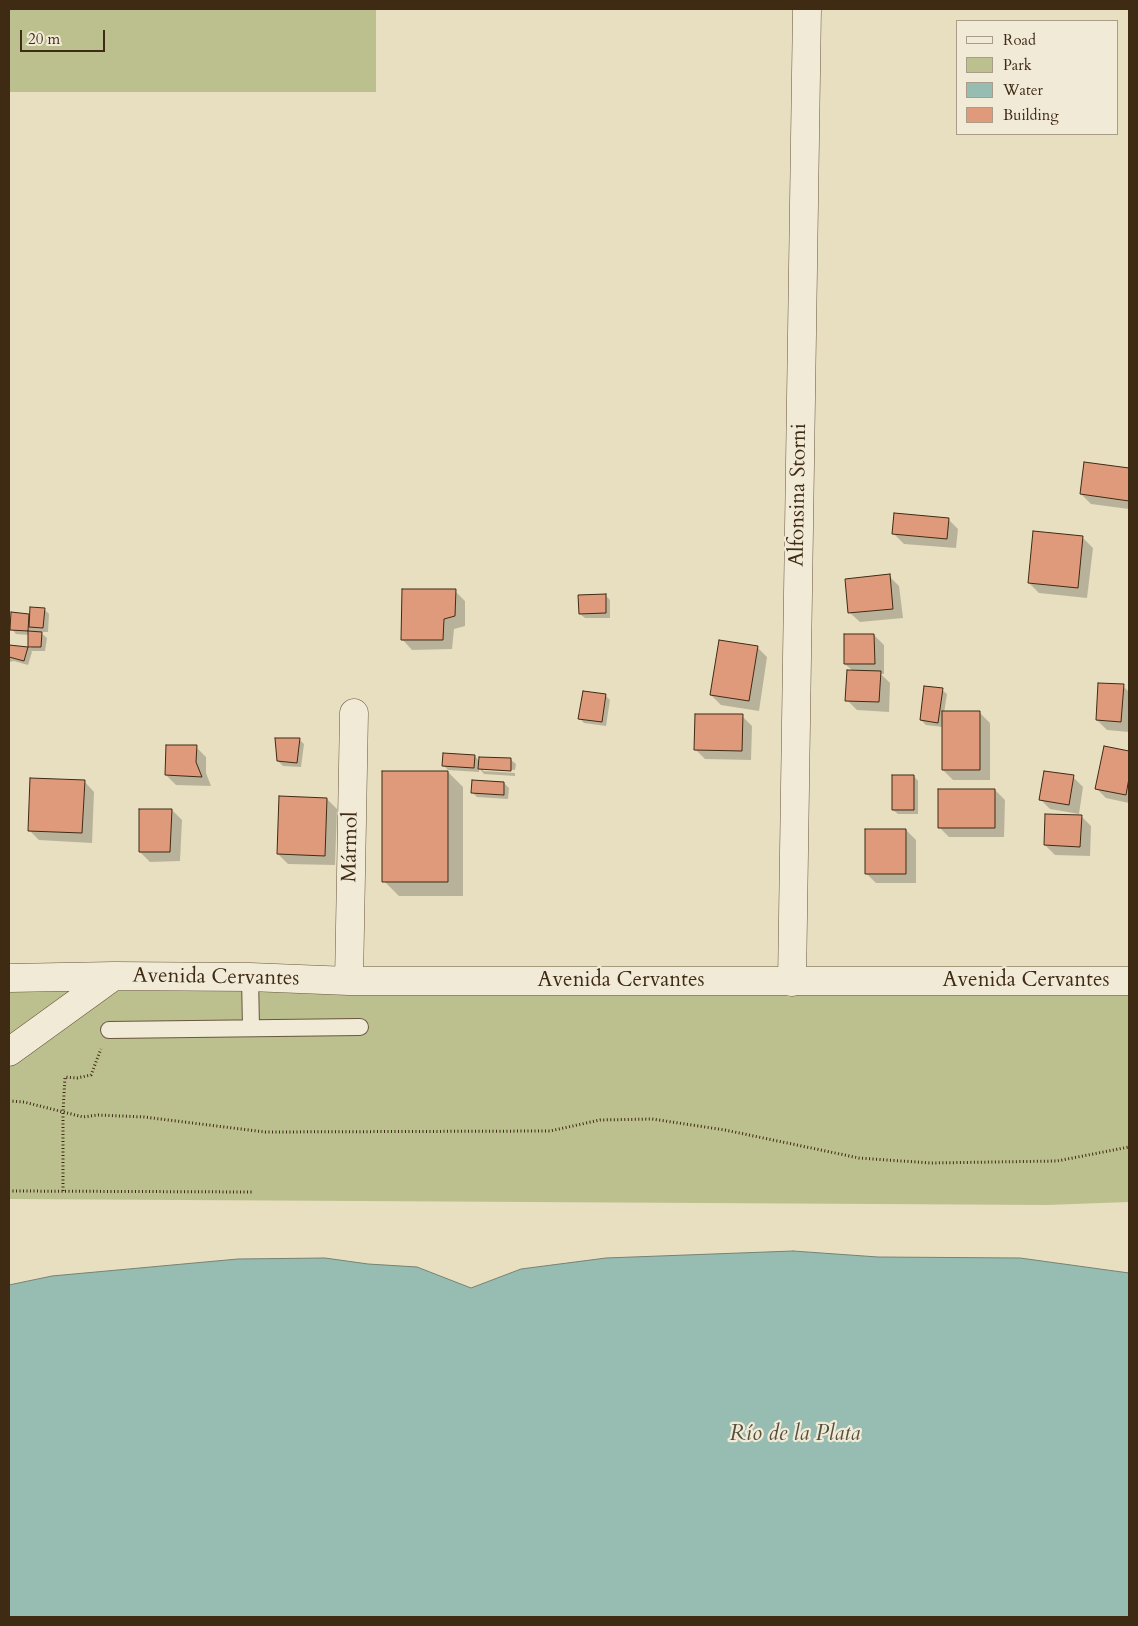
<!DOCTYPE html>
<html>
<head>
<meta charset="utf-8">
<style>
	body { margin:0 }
	#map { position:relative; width:1138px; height:1626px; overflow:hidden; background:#e8dfc1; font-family:Cardo,serif }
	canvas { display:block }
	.frame { position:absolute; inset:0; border:10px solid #3f2a14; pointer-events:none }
	.legend { position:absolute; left:956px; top:20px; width:162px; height:115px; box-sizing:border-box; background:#f0ead7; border:1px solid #a99d89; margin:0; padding:6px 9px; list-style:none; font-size:15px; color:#3f2a14 }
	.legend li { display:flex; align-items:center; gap:10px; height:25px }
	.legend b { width:25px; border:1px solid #a99d89 }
	.scale { position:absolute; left:20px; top:30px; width:85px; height:22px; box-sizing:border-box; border:2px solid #3f2a14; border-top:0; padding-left:6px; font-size:15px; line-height:18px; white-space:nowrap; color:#3f2a14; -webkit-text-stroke:4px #f0ead7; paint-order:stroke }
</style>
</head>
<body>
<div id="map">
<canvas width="1138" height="1626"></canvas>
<div class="frame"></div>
<ul class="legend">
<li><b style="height:6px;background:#f0ead7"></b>Road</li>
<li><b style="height:14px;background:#bcc08e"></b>Park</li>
<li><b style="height:14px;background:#97bdb3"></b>Water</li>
<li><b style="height:14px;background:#de9a7b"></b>Building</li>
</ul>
<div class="scale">20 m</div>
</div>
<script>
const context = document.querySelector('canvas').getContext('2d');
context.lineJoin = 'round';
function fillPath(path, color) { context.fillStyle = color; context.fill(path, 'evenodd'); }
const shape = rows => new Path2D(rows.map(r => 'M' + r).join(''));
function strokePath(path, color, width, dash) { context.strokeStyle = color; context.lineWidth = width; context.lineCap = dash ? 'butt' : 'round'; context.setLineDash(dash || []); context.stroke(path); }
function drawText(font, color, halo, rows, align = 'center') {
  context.font = font + ' Cardo,serif'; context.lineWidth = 4.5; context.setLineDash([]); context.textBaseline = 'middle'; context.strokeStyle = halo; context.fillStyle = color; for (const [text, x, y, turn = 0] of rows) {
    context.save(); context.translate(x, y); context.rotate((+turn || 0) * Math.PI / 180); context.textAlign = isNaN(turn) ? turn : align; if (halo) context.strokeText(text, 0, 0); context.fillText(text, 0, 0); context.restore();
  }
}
fillPath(shape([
	[9,9,376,9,376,92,9,92],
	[9,988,1129,992,1129,1202,1047,1205,9,1199]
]), '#bcc08e');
const water = shape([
	[793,1251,878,1257,1020,1258,1129,1273,1129,1617,9,1617,9,1285,52,1276,238,1259,325,1258,368,1264,417,1267,471,1288,521,1269,606,1258,793,1251]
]);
fillPath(water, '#97bdb3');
strokePath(water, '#748273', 1);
fillPath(shape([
	[1085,463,1129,469,1129,509,1091,504,1081,494],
	[948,519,958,529,956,548,904,544,894,534],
	[1083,538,1093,548,1087,598,1039,593,1029,583],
	[889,576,899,586,903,618,860,622,849,612],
	[455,591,465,601,465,626,454,629,452,649,412,650,402,639],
	[605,595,610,600,610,618,585,618,580,614],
	[44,609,49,614,48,632,40,632,47,638,45,651,31,651,32,652,28,665,14,661,9,662,9,643,12,646,32,648,30,646,29,635,16,634,12,629,13,614,30,615],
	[874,635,884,645,884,674,881,674,890,683,889,712,857,710,847,700,853,671,845,664],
	[757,647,767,657,759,711,721,705,711,695],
	[1123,686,1129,692,1129,732,1107,730,1097,720],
	[942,690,947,694,944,713,980,713,990,723,990,780,953,780,943,770,943,727,926,725,921,720],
	[605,695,610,700,606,726,584,723,580,719],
	[742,716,752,726,751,760,705,759,695,749],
	[299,739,304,744,301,767,283,766,278,761],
	[196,747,206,757,206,773,211,786,176,785,166,775],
	[1105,747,1129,752,1129,803,1106,798,1096,788],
	[475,756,480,762,511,760,516,764,515,770,483,768,483,771,515,773,515,776,484,774,479,768,479,772,448,770,444,766],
	[448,772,463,787,463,896,399,896,384,881],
	[914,776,918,781,918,814,898,814,893,810],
	[1073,777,1083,787,1079,814,1050,809,1040,799],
	[84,781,94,792,92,843,39,840,29,830],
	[504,783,509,788,508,799,477,797,472,792],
	[995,790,1005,800,1004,837,949,837,939,827],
	[327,799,337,809,335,865,288,864,278,854],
	[172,810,182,820,180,861,150,862,140,852],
	[1081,816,1091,826,1090,856,1055,855,1045,845],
	[906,830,916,840,916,883,876,883,866,873]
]), '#0003');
const building = shape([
	[1084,462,1129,468,1129,501,1080,494,1084,462],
	[894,513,949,518,947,539,892,534,894,513],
	[1033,531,1083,536,1078,588,1028,583,1033,531],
	[890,574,893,609,848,613,845,579,890,574],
	[402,589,456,589,455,616,444,619,443,640,401,640,402,589],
	[606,594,606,613,579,614,578,595,606,594],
	[30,607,45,608,43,628,29,627,30,607],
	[11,612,29,614,28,631,10,630,11,612],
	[28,631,42,632,41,647,28,647,28,631],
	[844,634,874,634,875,664,844,664,844,634],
	[719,640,758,646,749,701,710,695,719,640],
	[9,645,28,647,24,661,9,657,9,645],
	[847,670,881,671,879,702,845,701,847,670],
	[1098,683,1124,684,1121,722,1096,720,1098,683],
	[924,686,943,688,938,723,920,720,924,686],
	[583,691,606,694,602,722,578,719,583,691],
	[942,711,980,711,980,770,942,770,942,711],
	[695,714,743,714,742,751,694,750,695,714],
	[275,738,300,738,297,763,277,761,275,738],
	[166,745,197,745,196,762,202,777,165,775,166,745],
	[1104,746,1129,751,1129,778,1126,795,1095,789,1104,746],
	[443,753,475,755,474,768,442,766,443,753],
	[479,757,511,758,511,771,478,769,479,757],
	[382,771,448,771,448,882,382,882,382,771],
	[1044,771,1074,775,1069,805,1039,800,1044,771],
	[892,775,914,775,914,810,892,810,892,775],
	[30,778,85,780,82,833,28,831,30,778],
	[472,780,504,782,504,795,471,793,472,780],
	[938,789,995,789,995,828,938,828,938,789],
	[279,796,327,798,325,856,277,854,279,796],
	[139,809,172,809,170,852,139,852,139,809],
	[1045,814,1082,815,1080,847,1044,845,1045,814],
	[865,829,906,829,906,874,865,874,865,829]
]);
fillPath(building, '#de9a7b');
strokePath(building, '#3f2a14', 1);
const lane = shape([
	[250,977,251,1028],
	[109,1030,360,1027]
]);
const street = shape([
	[9,978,114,976,250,977,349,981,1129,981],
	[349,981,354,713],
	[792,982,807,9],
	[9,1052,114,976]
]);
strokePath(lane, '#69573f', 18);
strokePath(street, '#69573f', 29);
strokePath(shape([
	[9,1101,24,1102,83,1117,98,1115,144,1117,265,1132,550,1131,600,1120,652,1119,725,1130,859,1158,931,1163,1057,1161,1129,1147],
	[9,1191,252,1192],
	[63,1191,63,1112,65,1077,77,1078,91,1075,101,1049]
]), '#3f2a14', 3, [1, 2.5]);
strokePath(lane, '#f0ead7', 16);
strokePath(street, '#f0ead7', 28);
drawText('21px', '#3f2a14', '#f0ead7', [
	["Alfonsina Storni",799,495,-89],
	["Mármol",351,847,-89],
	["Avenida Cervantes",216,978,1],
	["Avenida Cervantes",621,981],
	["Avenida Cervantes",1026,981]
]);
drawText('italic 22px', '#554f3c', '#f0ead7', [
	["Río de la Plata",795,1435]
]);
</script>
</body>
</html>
